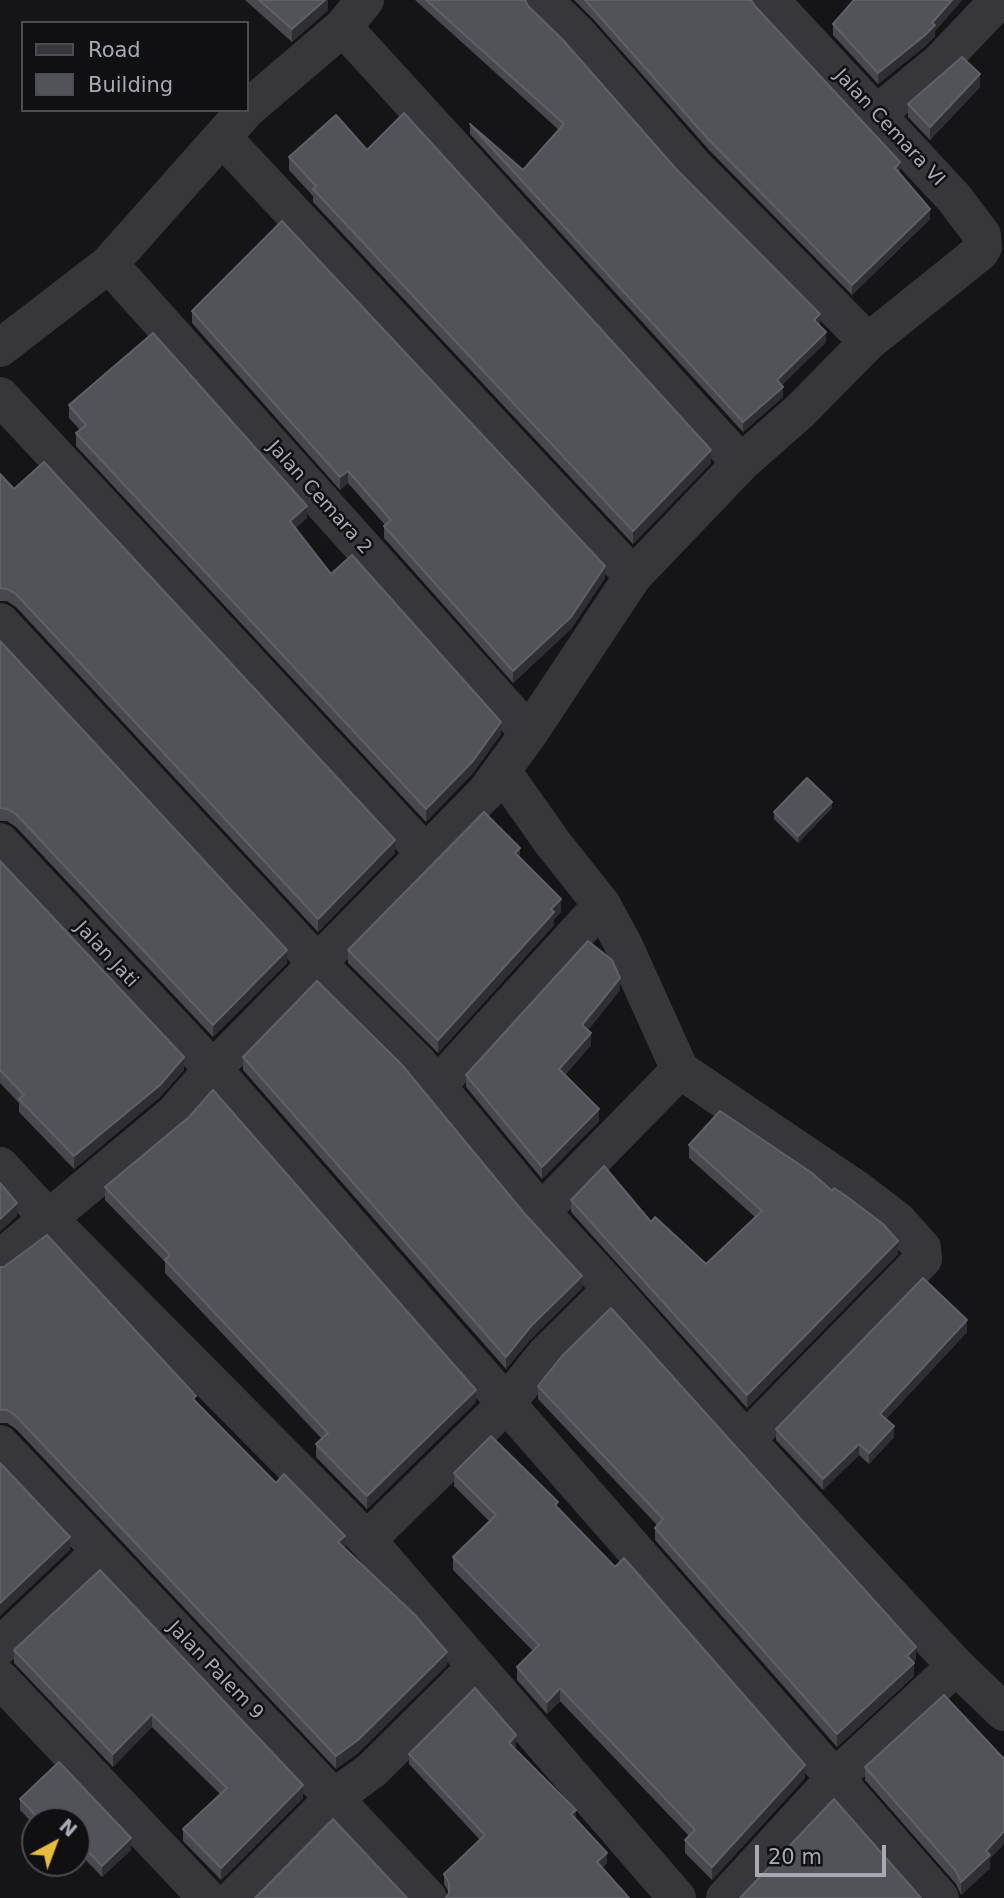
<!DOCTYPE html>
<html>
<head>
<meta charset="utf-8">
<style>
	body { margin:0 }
	#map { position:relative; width:1004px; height:1898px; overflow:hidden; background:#151416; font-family:"DejaVu Sans",sans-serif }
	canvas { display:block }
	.legend { position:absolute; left:21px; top:21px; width:228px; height:91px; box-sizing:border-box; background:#100f11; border:2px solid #4c4d53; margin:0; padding:9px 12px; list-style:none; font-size:21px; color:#a7aab5 }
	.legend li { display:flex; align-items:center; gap:14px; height:35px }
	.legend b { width:35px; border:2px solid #4c4d53 }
	.north { position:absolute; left:21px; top:1807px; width:70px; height:70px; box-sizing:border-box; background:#100f11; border:2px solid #4c4d53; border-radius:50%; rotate:41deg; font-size:19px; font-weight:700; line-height:28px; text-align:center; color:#a7aab5 }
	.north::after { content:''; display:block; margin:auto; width:24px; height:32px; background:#e7be3c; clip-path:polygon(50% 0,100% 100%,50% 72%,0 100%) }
	.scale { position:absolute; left:755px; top:1845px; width:131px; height:32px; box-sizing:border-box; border:4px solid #a7aab5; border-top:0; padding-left:9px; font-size:21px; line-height:24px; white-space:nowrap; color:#a7aab5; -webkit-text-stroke:5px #100f11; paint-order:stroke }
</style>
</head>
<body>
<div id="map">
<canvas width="1004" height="1898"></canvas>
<ul class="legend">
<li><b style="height:9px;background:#36363b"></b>Road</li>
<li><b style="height:19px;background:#525359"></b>Building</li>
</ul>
<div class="north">N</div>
<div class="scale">20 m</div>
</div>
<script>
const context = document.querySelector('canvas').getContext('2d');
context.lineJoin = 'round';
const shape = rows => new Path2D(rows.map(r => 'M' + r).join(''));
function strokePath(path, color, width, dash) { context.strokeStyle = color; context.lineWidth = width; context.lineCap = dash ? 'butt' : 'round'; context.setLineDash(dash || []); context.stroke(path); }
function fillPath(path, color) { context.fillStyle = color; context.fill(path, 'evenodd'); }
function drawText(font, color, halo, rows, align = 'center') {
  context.font = font + ' "DejaVu Sans",sans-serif'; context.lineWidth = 5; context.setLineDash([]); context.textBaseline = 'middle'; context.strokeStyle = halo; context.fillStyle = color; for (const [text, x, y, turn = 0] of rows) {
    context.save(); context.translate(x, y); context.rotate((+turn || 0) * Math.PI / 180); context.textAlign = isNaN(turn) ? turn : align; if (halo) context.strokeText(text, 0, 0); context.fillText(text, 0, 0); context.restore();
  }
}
strokePath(shape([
	[543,0,578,34,693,165,868,342],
	[343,27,741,463],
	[247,109,343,27,365,0],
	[878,113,939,63,999,0],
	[222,137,633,576],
	[109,264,529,733],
	[0,348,109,264,246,110],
	[0,396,426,854],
	[0,622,318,964,418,1063,541,1212,612,1289],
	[502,771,552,842,602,905,625,948,680,1070,541,1212],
	[0,842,213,1069,940,1898],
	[680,1070,859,1191,898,1221,922,1248,923,1259,746,1440],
	[436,1087,602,905],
	[0,1166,47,1217,367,1540,677,1898],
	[0,1259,175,1113,213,1069,486,792,529,733,633,576,741,463,800,411,868,342,980,252,983,247,982,235,954,198,770,0],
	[0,1444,428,1898],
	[367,1540,505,1405,546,1354,612,1289,746,1440,956,1666,1004,1712],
	[0,1646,101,1551],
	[0,1679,207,1898],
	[234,1898,335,1797,372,1770,475,1668],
	[725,1898,834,1779,956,1666]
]), '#36363b', 38);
fillPath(shape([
	[245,0,328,0,328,10,292,42],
	[415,0,525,0,528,6,677,170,820,324,819,325,826,342,782,385,783,397,743,432,470,134,470,124,523,170,559,130],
	[574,0,751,0,754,5,900,172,900,173,930,219,852,295,709,150,594,20],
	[854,0,962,0,935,31,935,36,924,47,878,84,833,35,833,24],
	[980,87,930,140,908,117,908,104],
	[367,150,711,463,633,544,313,202,313,196,289,170,289,157],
	[192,311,605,578,571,629,513,683,384,538,384,526,385,525,348,483,340,490,192,323],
	[69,405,307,518,295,528,331,574,501,734,473,773,426,822,76,446,76,433,80,430,69,418],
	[0,474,14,489,395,853,318,932,16,607,7,601,0,601],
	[0,641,287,963,213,1037,16,827,7,821,0,821],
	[832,808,798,843,774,819,774,812],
	[520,858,561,912,554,919,554,925,438,1053,348,963,348,950],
	[0,861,184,1070,160,1097,74,1169,19,1112,19,1103,0,1083],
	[620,990,588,1030,591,1045,565,1075,599,1121,542,1179,466,1087,466,1075],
	[243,1057,582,1288,531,1339,506,1369,243,1070],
	[689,1145,898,1254,747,1408,571,1212,571,1200,651,1222,706,1264,755,1217,689,1158],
	[105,1187,476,1402,367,1509,316,1457,316,1444,322,1439,165,1273,165,1262,105,1200],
	[0,1267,196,1402,276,1483,345,1548,447,1665,358,1753,336,1769,16,1429,7,1423,0,1423],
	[967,1332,886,1419,894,1437,869,1464,859,1455,823,1490,776,1440,776,1429],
	[538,1386,916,1659,913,1662,914,1676,837,1747,655,1540,655,1528,657,1525,538,1399],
	[454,1473,558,1508,805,1778,712,1880,685,1853,685,1840,689,1836,560,1701,547,1714,517,1680,517,1667,533,1651,453,1570,453,1557,490,1522,454,1486],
	[100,1570,303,1798,221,1880,183,1841,183,1829,220,1794,152,1727,113,1767,14,1663,14,1650],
	[516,1746,514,1748,576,1819,607,1863,602,1868,449,1893,444,1884,444,1874,480,1840,409,1764,409,1754],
	[59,1762,131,1838,131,1850,102,1877,77,1851,77,1821,35,1821,35,1826,20,1810,20,1799],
	[865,1767,990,1859,990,1868,961,1895,956,1884,865,1780]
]), '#48484e');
fillPath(shape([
	[325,0,328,0,328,10,292,42,292,29],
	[952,0,962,0,935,31,935,36,924,47,878,84,878,73,932,23],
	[980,74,980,87,930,140,930,127],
	[900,162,900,172,895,178,895,168],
	[930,209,930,219,852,295,852,285],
	[820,314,820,324,814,330,814,320],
	[826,332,826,342,777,390,777,380],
	[783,387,783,397,743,432,743,422],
	[711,450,711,463,633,544,633,531],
	[348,471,348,483,340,490,340,477],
	[307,506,307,518,290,533,290,521],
	[605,566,605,578,571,629,513,683,513,671],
	[501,722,501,734,473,773,426,822,426,809],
	[832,802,832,808,798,843,798,836],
	[395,840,395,853,318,932,318,919],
	[520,848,520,861,515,853],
	[561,899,561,912,554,919,554,925,438,1053,438,1040,551,909],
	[287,950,287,963,213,1037,213,1025],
	[620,978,620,990,582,1037,582,1025],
	[591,1033,591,1045,559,1081,559,1069],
	[184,1057,184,1070,160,1097,74,1169,74,1156],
	[599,1109,599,1121,542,1179,542,1167],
	[17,1203,17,1216,0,1232,0,1219],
	[898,1241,898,1254,747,1408,747,1395],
	[582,1276,582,1288,531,1339,506,1369,506,1357,531,1326],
	[967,1320,967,1332,880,1425,880,1414],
	[476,1390,476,1402,367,1509,367,1496],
	[894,1426,894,1437,869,1464,869,1453],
	[859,1444,859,1455,823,1490,823,1479],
	[345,1536,345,1549,338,1542],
	[70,1537,70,1550,0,1616,0,1603],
	[916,1647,916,1659,907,1668,907,1656],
	[447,1652,447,1665,358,1753,336,1769,336,1756],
	[914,1663,914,1676,837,1747,837,1734],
	[560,1688,560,1701,547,1714,547,1702],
	[152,1714,152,1727,113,1767,113,1754],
	[516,1735,516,1746,509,1753,509,1743],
	[805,1765,805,1778,712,1880,712,1867],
	[303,1785,303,1798,221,1880,221,1868],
	[576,1810,576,1820,571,1814],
	[1004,1831,1004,1844,990,1859,990,1868,961,1895,961,1882,986,1851],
	[131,1838,131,1850,102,1877,102,1866],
	[607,1853,607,1863,597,1873,597,1862]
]), '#2f2f33');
const building = shape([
	[259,0,325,0,292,29,259,0],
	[426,0,525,0,528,6,562,39,677,170,820,314,814,320,826,332,777,380,783,387,743,422,470,124,523,170,564,124,426,0],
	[585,0,751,0,754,5,900,162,895,168,930,209,852,285,709,140,594,10,585,0],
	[854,0,952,0,932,23,935,25,924,36,878,73,833,24,854,0],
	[962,57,980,74,930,127,908,104,962,57],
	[404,113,711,450,633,531,313,189,316,186,289,157,336,115,367,150,404,113],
	[282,221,605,566,571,617,513,671,384,526,391,520,348,471,340,477,192,311,282,221],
	[153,333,307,506,290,521,331,574,352,555,501,722,473,761,426,809,76,433,86,425,69,405,153,333],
	[44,462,395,840,318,919,16,594,7,589,0,588,0,474,14,489,44,462],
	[0,641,287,950,213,1025,16,814,7,809,0,808,0,641],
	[807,778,832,802,798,836,774,812,807,778],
	[484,812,520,848,515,853,561,899,551,909,554,912,438,1040,348,950,484,812],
	[0,861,184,1057,160,1085,74,1156,19,1099,24,1095,0,1070,0,861],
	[588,941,612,960,620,978,582,1025,591,1033,559,1069,599,1109,542,1167,466,1075,588,941],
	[317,981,402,1065,524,1213,582,1276,531,1326,506,1357,243,1057,317,981],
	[213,1090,476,1390,367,1496,316,1444,328,1433,165,1260,170,1255,105,1187,189,1117,213,1090],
	[720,1111,812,1173,832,1191,834,1188,846,1196,883,1224,898,1241,747,1395,571,1200,604,1166,651,1222,655,1217,706,1264,762,1211,689,1145,720,1111],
	[0,1183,17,1203,0,1219,0,1183],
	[47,1235,196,1396,193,1399,276,1483,284,1474,345,1536,338,1542,415,1615,447,1652,358,1740,336,1756,16,1416,7,1410,0,1410,0,1267,4,1267,47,1235],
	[923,1278,967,1320,880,1414,894,1426,869,1453,859,1444,823,1479,776,1429,923,1278],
	[611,1308,916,1647,907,1656,914,1663,837,1734,655,1528,663,1519,538,1386,562,1356,611,1308],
	[491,1436,558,1502,555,1505,615,1567,624,1558,805,1765,712,1867,685,1840,695,1830,560,1688,547,1702,517,1667,539,1645,453,1557,496,1515,454,1473,491,1436],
	[0,1463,70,1537,0,1603,0,1463],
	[100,1570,303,1785,221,1868,183,1829,227,1788,152,1714,113,1754,14,1650,100,1570],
	[475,1688,516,1735,509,1743,576,1810,571,1814,607,1853,597,1862,629,1898,446,1898,449,1893,449,1883,444,1874,485,1835,409,1754,475,1688],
	[944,1695,1004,1759,1004,1831,986,1851,990,1855,961,1882,956,1871,865,1767,944,1695],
	[59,1762,131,1838,102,1866,77,1840,77,1821,41,1821,20,1799,59,1762],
	[834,1799,921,1898,740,1898,834,1799],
	[333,1819,407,1898,255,1898,333,1819]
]);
fillPath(building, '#525359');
strokePath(building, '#606067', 2);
drawText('19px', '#a7aab5', '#100f11', [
	["Jalan Cemara VI",889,128,47],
	["Jalan Cemara 2",319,498,48],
	["Jalan Jati",106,955,47],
	["Jalan Palem 9",215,1671,46]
]);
</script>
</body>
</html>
